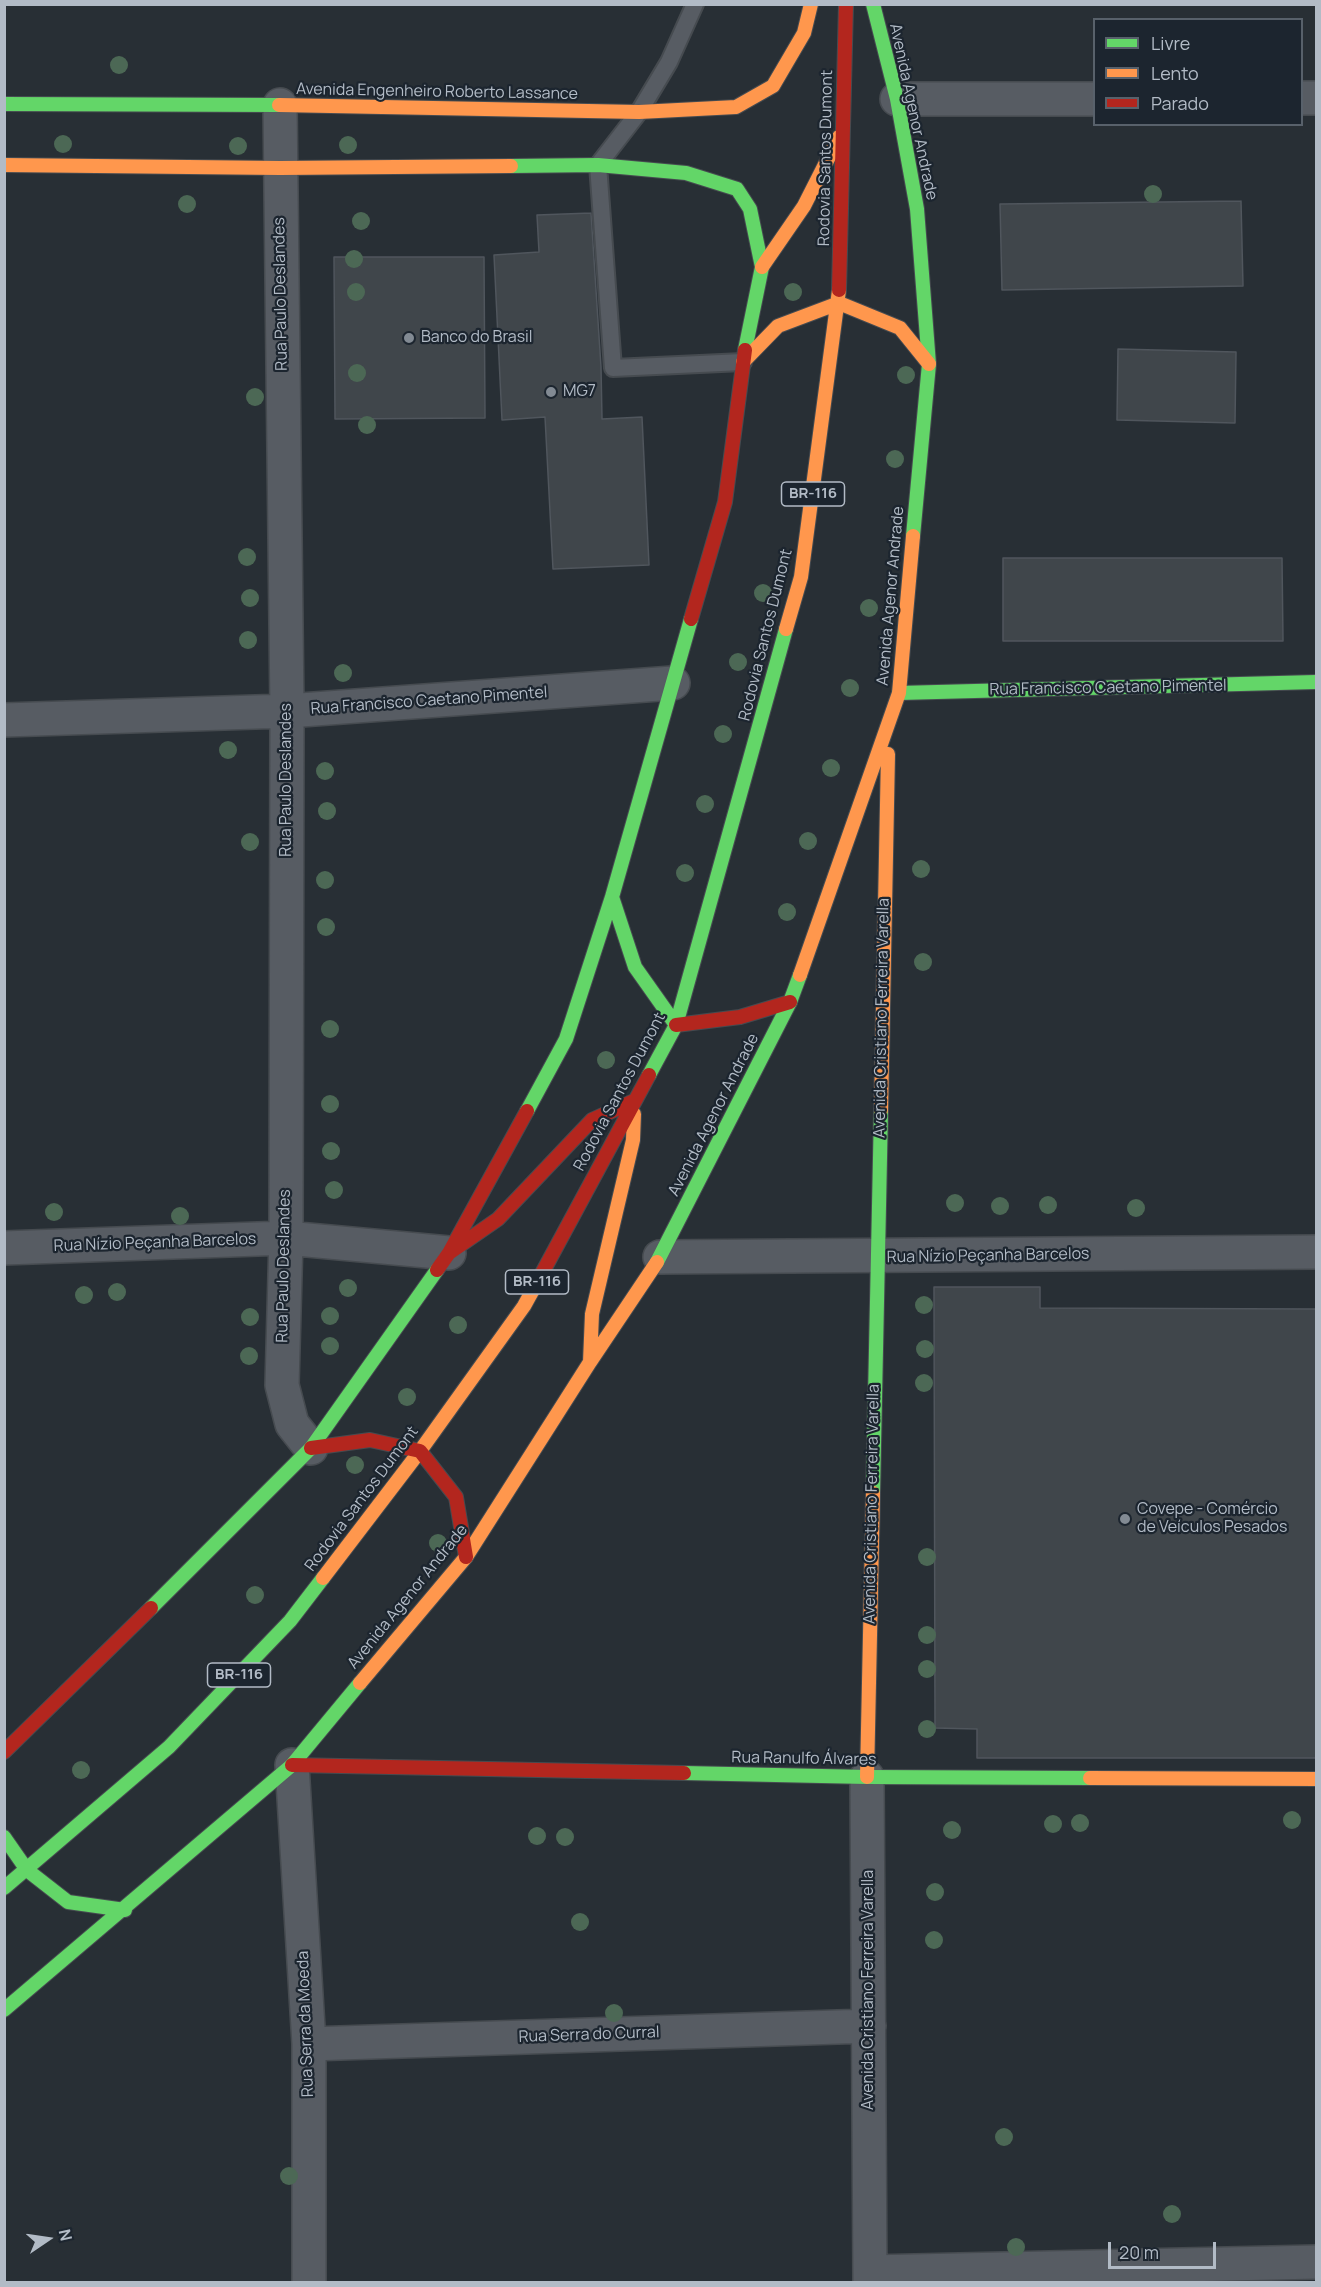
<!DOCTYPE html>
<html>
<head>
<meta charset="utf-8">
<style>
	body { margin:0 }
	#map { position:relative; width:1321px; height:2287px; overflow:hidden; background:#282f35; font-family:Manrope,sans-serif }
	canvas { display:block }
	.frame { position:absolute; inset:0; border:6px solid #b2bbc6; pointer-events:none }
	.legend { position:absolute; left:1093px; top:18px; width:210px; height:108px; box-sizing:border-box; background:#1c252f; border:2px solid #58616b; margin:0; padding:8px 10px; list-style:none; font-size:18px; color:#b2bbc6 }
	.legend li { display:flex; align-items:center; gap:12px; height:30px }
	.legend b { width:30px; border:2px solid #58616b }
	.north { position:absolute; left:18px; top:2209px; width:60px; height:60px; -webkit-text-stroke:4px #1c252f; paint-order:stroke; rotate:77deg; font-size:16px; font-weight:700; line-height:24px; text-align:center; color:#b2bbc6 }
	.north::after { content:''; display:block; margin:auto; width:21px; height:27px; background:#b2bbc6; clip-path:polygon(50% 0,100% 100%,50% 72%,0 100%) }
	.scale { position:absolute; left:1108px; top:2242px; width:108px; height:27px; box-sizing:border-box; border:3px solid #b2bbc6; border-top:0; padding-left:8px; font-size:18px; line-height:21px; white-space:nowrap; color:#b2bbc6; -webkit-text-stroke:4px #1c252f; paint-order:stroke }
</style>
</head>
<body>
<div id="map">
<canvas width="1321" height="2287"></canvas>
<div class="frame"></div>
<ul class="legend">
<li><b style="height:8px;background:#63d668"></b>Livre</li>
<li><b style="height:8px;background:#ff974d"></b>Lento</li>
<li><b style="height:8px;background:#b3261e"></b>Parado</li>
</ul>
<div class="north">N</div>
<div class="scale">20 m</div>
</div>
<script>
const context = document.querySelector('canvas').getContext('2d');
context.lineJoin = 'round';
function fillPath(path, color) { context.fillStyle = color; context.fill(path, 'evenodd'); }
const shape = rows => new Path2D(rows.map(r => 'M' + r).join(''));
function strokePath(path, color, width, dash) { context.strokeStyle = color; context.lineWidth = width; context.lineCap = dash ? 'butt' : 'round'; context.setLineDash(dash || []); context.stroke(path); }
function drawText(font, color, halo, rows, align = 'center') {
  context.font = font + ' Manrope,sans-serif'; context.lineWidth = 4.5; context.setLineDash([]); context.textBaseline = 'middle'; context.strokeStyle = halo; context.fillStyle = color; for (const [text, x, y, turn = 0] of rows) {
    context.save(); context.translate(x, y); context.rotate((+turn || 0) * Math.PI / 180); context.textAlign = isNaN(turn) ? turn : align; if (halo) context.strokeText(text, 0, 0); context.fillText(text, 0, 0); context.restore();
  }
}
const building = shape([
	[1241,201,1243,286,1002,290,1000,204,1241,201],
	[591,213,601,367,602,419,642,417,649,565,553,569,545,417,502,420,494,255,539,252,537,215,591,213],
	[334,257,484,257,485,418,335,419,334,257],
	[1118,349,1236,352,1235,423,1117,420,1118,349],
	[1003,558,1282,558,1283,641,1003,641,1003,558],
	[934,1287,1040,1287,1040,1308,1316,1309,1316,1758,977,1758,977,1729,935,1728,934,1287]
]);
fillPath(building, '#40464b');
strokePath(building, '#50565d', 1.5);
const lane = shape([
	[695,4,669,62,639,112,598,165,613,368,743,362]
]);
const street = shape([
	[1302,98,1316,98],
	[897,99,1094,99],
	[280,105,287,711,286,1238,282,1385,292,1424,311,1448],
	[4,720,287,711,673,683],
	[4,1248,286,1238,449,1253],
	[660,1257,1316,1252],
	[292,1765,309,2044,309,2282],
	[867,1777,870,2282],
	[309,2044,869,2026],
	[870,2272,1316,2262]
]);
const fast = shape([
	[873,4,897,99,917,209,929,364,913,536],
	[4,104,279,105],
	[511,166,598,165,686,173,737,189,750,209,762,267,745,350],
	[899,693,1316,682],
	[612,897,635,967,676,1025],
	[649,1075,676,1025,786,629],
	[527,1111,566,1039,612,897,691,619],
	[657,1262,790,1002,800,975],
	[873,1493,881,1110],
	[151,1608,311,1448,437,1270],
	[684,1773,867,1777,1090,1778],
	[4,1837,27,1870,68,1902,125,1910],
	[4,1888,169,1747,290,1621,323,1578],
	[4,2010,292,1765,360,1683]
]);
const slow = shape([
	[279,105,639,112,736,107,773,86,804,33,811,4],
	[4,165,280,168,511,166],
	[762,267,804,206,839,137],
	[743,362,778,326,839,303,900,328,929,364],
	[786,629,801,577,839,290],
	[800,975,899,693,913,536],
	[881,1110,888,754],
	[590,1362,592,1314,633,1140,634,1114],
	[323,1578,420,1451,524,1306,540,1277],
	[360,1683,466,1557,590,1362,657,1262],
	[867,1777,873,1493],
	[1090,1778,1316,1779]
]);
const jam = shape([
	[839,290,846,4],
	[691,619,725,502,745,350],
	[676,1025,740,1017,790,1002],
	[449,1253,498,1219,592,1120,634,1101],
	[437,1270,449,1253,527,1111],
	[540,1277,649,1075],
	[311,1448,370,1440,420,1451,456,1497,466,1557],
	[4,1752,151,1608],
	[292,1765,684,1773]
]);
strokePath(lane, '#464b50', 20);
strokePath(street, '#464b50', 36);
strokePath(fast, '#464b50', 16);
strokePath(slow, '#464b50', 16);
strokePath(jam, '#464b50', 16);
strokePath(lane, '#575c63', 16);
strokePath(street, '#575c63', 33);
strokePath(fast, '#63d668', 14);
strokePath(slow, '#ff974d', 14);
strokePath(jam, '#b3261e', 14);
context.fillStyle = '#4c6855';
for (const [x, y] of [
	[119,65],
	[63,144],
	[348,145],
	[238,146],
	[1153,194],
	[187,204],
	[361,221],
	[354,259],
	[356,292],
	[793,292],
	[357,373],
	[906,375],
	[255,397],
	[367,425],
	[895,459],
	[247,557],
	[763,593],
	[250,598],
	[869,608],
	[248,640],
	[738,662],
	[343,673],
	[850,688],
	[723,734],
	[228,750],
	[831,768],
	[325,771],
	[705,804],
	[327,811],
	[808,841],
	[250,842],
	[921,869],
	[685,873],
	[325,880],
	[787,912],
	[326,927],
	[923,962],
	[330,1029],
	[606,1060],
	[330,1104],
	[331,1151],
	[334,1190],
	[955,1203],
	[1048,1205],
	[1000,1206],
	[1136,1208],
	[54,1212],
	[180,1216],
	[348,1288],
	[117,1292],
	[84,1295],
	[924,1305],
	[330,1316],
	[250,1317],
	[458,1325],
	[330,1346],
	[925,1349],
	[249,1356],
	[924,1383],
	[407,1397],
	[355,1465],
	[438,1543],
	[927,1557],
	[255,1595],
	[927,1635],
	[927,1669],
	[927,1729],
	[81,1770],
	[1292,1820],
	[1080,1823],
	[1053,1824],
	[952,1830],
	[537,1836],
	[565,1837],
	[935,1892],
	[580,1922],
	[934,1940],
	[614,2013],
	[1004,2137],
	[289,2176],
	[1172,2214],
	[1016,2247]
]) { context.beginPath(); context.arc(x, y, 9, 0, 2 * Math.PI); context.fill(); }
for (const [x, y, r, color] of [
	[409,338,6,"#828a93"],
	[551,392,6,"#828a93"],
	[1125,1519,6,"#828a93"]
]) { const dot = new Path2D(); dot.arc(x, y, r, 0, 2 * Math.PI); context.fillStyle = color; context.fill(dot); strokePath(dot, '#1c252f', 2); }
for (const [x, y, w] of [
	[813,494,63],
	[537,1282,63],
	[239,1675,63]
]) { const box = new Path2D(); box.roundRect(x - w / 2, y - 12, w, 24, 4.5); context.fillStyle = '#1c252f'; context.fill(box); strokePath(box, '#b2bbc6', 1.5); }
drawText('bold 15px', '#b2bbc6', null, [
	["BR-116",813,494],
	["BR-116",537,1282],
	["BR-116",239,1675]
]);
drawText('16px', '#b2bbc6', '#1c252f', [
	["Avenida Engenheiro Roberto Lassance",437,92,1],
	["Avenida Agenor Andrade",913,112,78],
	["Rodovia Santos Dumont",826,158,-89],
	["Rua Paulo Deslandes",281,294,-91],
	["Avenida Agenor Andrade",891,596,-85],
	["Rodovia Santos Dumont",766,635,-76],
	["Rua Francisco Caetano Pimentel",1108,688,-1],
	["Rua Francisco Caetano Pimentel",429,701,-4],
	["Rua Paulo Deslandes",287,780,-90],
	["Avenida Cristiano Ferreira Varella",882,1018,-89],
	["Rodovia Santos Dumont",620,1092,-62],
	["Avenida Agenor Andrade",714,1115,-63],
	["Rua Nízio Peçanha Barcelos",155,1243,-2],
	["Rua Nízio Peçanha Barcelos",988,1256,-1],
	["Rua Paulo Deslandes",284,1266,-89],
	["Rodovia Santos Dumont",362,1499,-53],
	["Avenida Cristiano Ferreira Varella",872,1504,-89],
	["Avenida Agenor Andrade",408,1597,-51],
	["Rua Ranulfo Álvares",804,1759,1],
	["Avenida Cristiano Ferreira Varella",869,1990,-90],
	["Rua Serra da Moeda",306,2024,-92],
	["Rua Serra do Curral",589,2035,-2]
]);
drawText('16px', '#b2bbc6', '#1c252f', [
	["Banco do Brasil",421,338],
	["MG7",563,392],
	["Covepe - Comércio",1137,1510],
	["de Veículos Pesados",1137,1528]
], 'left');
</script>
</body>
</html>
